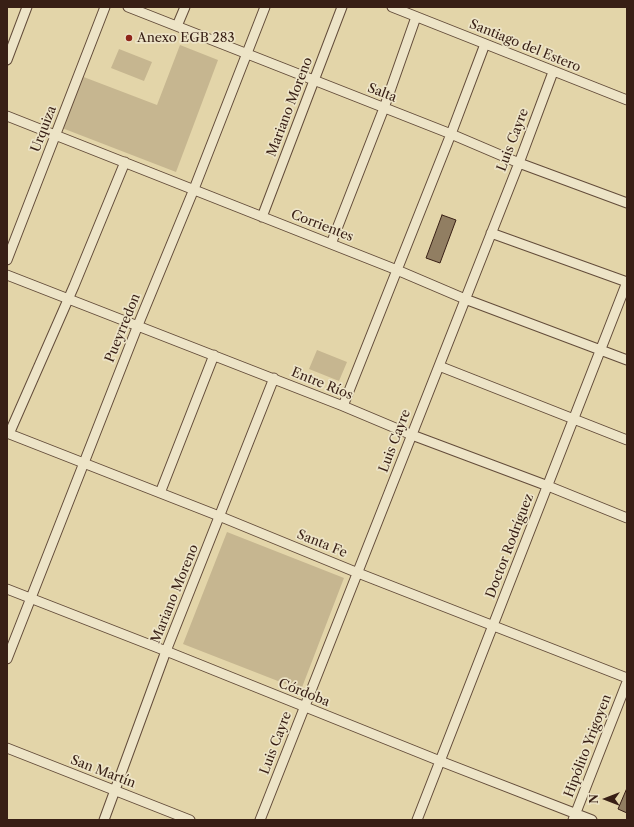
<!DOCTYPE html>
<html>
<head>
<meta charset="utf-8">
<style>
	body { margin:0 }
	#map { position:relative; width:634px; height:827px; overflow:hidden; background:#e3d5a9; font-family:"Libre Caslon Text",serif }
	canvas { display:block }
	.frame { position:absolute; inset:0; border:8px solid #381f15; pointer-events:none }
	.north { position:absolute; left:586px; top:779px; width:40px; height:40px; -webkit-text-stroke:3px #ede4c7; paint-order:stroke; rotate:270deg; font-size:11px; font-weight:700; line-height:16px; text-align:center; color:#381f15 }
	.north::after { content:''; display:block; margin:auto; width:14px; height:18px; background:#381f15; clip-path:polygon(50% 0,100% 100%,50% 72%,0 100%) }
</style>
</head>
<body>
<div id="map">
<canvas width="634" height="827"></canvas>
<div class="frame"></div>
<div class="north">N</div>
</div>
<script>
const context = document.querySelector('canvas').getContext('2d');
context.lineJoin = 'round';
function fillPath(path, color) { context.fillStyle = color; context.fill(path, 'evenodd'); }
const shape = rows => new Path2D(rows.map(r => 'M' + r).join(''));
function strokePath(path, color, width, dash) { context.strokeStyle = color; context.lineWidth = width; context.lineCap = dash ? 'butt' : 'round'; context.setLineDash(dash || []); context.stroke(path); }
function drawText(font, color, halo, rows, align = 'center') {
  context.font = font + ' "Libre Caslon Text",serif'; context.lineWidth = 3.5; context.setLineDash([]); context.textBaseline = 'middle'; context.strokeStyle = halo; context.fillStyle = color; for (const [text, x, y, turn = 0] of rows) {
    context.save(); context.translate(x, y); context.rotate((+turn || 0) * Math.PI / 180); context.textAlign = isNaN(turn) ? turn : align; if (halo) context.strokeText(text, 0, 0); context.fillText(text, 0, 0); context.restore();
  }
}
fillPath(shape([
	[180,45,218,60,176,172,62,128,81,76,157,105],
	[119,49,152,62,144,81,111,68],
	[317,350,347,362,339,381,309,369],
	[227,532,344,578,301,690,183,644]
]), '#c6b690');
const building = shape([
	[442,215,456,220,440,263,426,258,442,215],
	[627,788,627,813,618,809,627,788]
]);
fillPath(building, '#917e62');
strokePath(building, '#381f15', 1);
const minor = shape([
	[128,7,451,134,519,163,627,203],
	[392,7,627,100],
	[177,26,185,7],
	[7,60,27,7],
	[7,116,397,270,465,299,627,360],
	[262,217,342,7],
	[491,233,627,282],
	[331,244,384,108,416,17],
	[7,260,105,7],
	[7,275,343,406,412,435,548,486,627,518],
	[439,366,627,440],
	[343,406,451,134,485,44],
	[7,433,219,516,358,573,627,678],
	[9,434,74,286,125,162],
	[160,493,214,355],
	[7,589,166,651,440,761,592,820],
	[7,659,138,325,194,189,265,7],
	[7,748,190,820],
	[104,820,166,651,274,378],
	[260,820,519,163,553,72],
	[417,820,627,282],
	[573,820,627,682]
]);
strokePath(minor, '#634c3a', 11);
strokePath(minor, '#ede4c7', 9);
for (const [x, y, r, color] of [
	[129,38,4,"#8f2418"]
]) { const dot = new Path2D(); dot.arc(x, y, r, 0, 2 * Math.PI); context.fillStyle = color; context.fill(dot); strokePath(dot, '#ede4c7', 1.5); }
drawText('13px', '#381f15', '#ede4c7', [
	["Anexo EGB 283",137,38]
], 'left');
drawText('13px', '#381f15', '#ede4c7', [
	["Santiago del Estero",525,46,22],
	["Salta",382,93,21],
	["Mariano Moreno",290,107,-69],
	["Urquiza",44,129,-69],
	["Luis Cayre",513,140,-69],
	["Corrientes",322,226,21],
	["Pueyrredon",123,328,-68],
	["Entre Ríos",322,384,22],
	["Luis Cayre",395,441,-69],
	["Santa Fe",322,544,22],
	["Doctor Rodríguez",510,546,-69],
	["Mariano Moreno",175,594,-68],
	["Córdoba",304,693,22],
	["Luis Cayre",276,743,-69],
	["Hipólito Yrigoyen",588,746,-69],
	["San Martín",103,772,21]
]);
</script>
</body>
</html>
